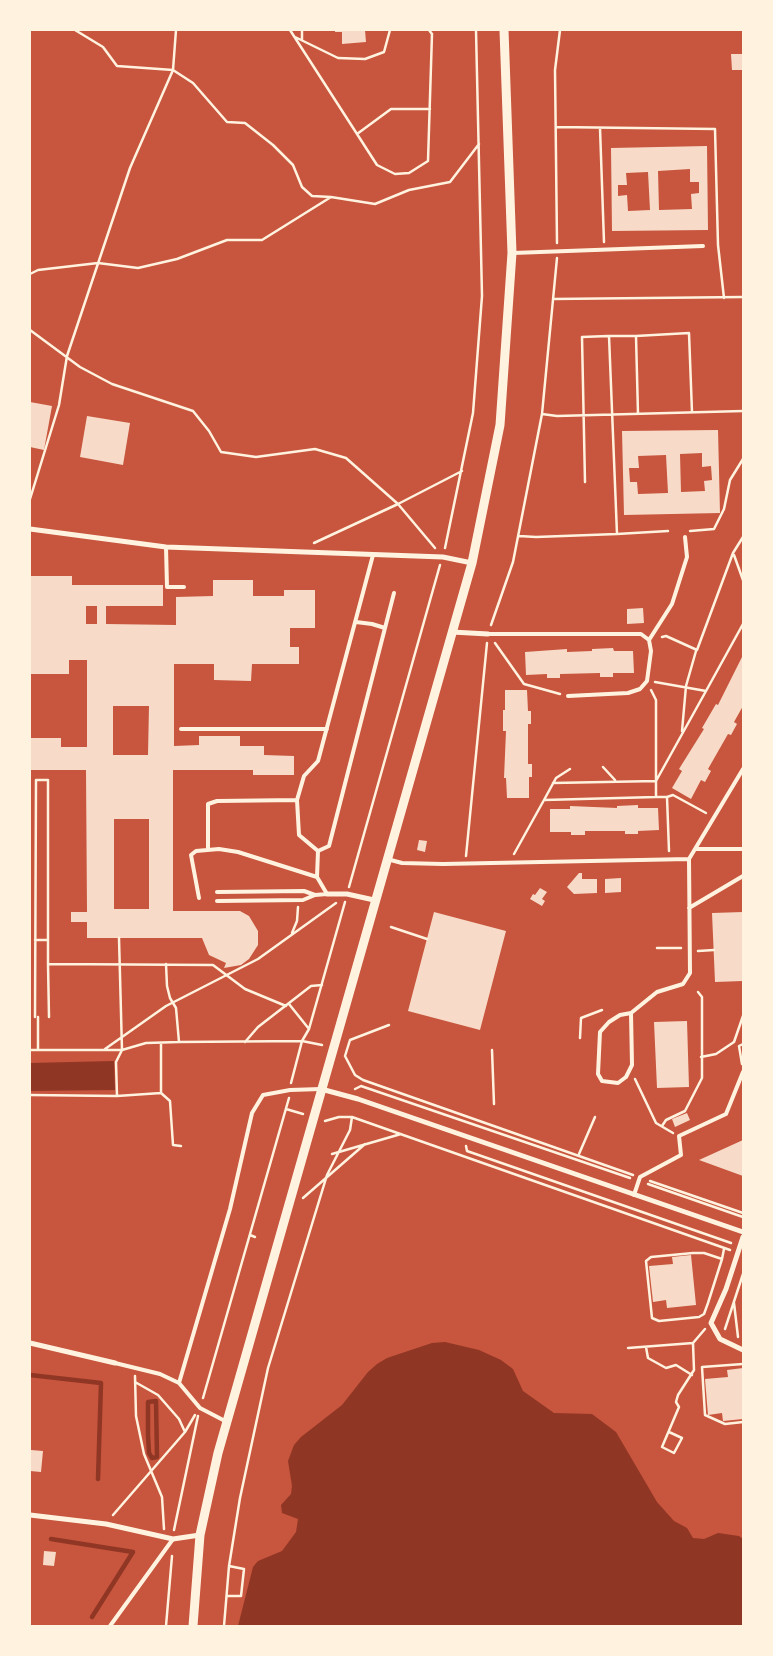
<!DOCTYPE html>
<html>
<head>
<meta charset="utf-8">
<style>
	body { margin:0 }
	#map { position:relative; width:773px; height:1656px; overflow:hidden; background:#c8553d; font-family:Barlow,sans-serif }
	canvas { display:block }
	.frame { position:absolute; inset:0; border:31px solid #fff3e0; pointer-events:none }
</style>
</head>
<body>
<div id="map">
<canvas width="773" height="1656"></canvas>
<div class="frame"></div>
</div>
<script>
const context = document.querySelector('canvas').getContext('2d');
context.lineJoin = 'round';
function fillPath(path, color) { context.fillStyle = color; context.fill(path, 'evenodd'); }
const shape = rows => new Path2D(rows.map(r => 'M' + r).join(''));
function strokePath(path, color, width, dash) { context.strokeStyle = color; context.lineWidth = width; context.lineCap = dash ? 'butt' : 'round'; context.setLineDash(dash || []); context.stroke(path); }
fillPath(shape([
	[114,1061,115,1090,30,1091,30,1063],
	[445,1342,479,1350,501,1360,513,1369,523,1391,554,1413,592,1414,616,1432,657,1502,674,1521,687,1528,693,1538,704,1539,718,1533,739,1536,743,1539,743,1626,238,1626,253,1567,258,1561,282,1551,296,1532,298,1519,282,1513,281,1505,291,1494,292,1486,288,1461,294,1445,301,1437,342,1405,368,1372,377,1364,387,1358,432,1343]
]), '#8f3625');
strokePath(shape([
	[30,1375,101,1383,98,1479],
	[156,1401,157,1457,152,1458,149,1453,148,1435,148,1402,156,1401],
	[51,1539,133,1552,92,1617]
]), '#8f3625', 4.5);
fillPath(shape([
	[335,30,365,30,366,42,342,44,342,32,335,32],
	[731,54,743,54,743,70,732,70],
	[707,146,708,230,612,231,611,148],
	[690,169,690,182,699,182,699,193,691,194,692,209,659,210,658,171],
	[648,172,650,210,628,211,627,195,618,196,618,185,627,185,626,173],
	[30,402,52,406,44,450,30,447],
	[87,416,130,423,123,465,80,457],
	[718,430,720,513,624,515,622,431],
	[702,453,702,467,711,466,712,480,704,481,705,491,681,492,680,454],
	[666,455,668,493,638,494,637,482,630,482,629,468,639,468,638,456],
	[30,576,72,576,72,585,163,585,163,606,106,606,106,624,176,625,176,597,213,596,213,580,253,580,253,596,284,596,284,590,315,590,315,628,290,628,290,647,299,647,299,664,252,664,251,681,214,680,214,664,174,664,174,746,199,745,199,736,240,736,240,746,264,746,264,755,294,756,294,775,253,775,253,770,173,770,173,911,240,911,249,916,258,931,258,945,249,959,241,965,224,968,226,963,209,955,202,938,87,938,87,922,71,922,71,912,87,912,86,770,30,770,30,738,61,738,61,747,87,747,87,660,69,660,69,674,30,674],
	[86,606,97,606,97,624,86,624],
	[113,706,149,706,148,755,113,755],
	[114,819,149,819,149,909,114,909],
	[643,608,644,623,627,624,627,609],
	[613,648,614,651,633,651,634,673,613,673,613,677,600,677,600,673,560,674,560,678,547,678,547,674,526,675,525,652,567,649,567,652,592,651,592,649],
	[743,655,743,706,734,722,737,724,731,735,728,734,708,769,711,771,705,782,701,780,691,799,672,788,682,771,679,769,704,729,702,728,716,704,718,705],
	[505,690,527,690,528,711,531,711,531,724,528,724,528,764,532,764,532,777,529,777,529,798,507,798,506,778,504,778,506,731,503,731,503,710,505,710],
	[638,805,638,808,658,808,659,830,638,831,638,834,625,834,625,831,585,831,585,835,571,835,571,832,550,832,550,809,570,809,570,806,617,808,617,806],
	[419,840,427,841,425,852,417,850],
	[579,873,582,873,582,879,597,879,597,893,574,894,567,887],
	[621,878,621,892,605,893,605,879],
	[540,888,547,892,542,899,545,901,542,906,530,899,533,894,535,895],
	[434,912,506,931,480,1030,408,1011],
	[743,912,743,981,715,982,712,913],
	[687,1021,689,1087,657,1088,654,1022],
	[687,1113,690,1120,675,1127,672,1119],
	[743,1140,743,1176,699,1160],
	[691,1255,696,1305,667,1308,666,1300,653,1302,649,1266,673,1264,672,1257],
	[743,1368,743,1419,723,1421,722,1413,708,1415,705,1379,728,1377,727,1370],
	[31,1450,43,1451,41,1472,30,1471],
	[44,1551,56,1552,54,1566,43,1565]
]), '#f7dbc8');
strokePath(shape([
	[75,30,103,47,117,66,173,70,193,83,227,122,245,123,273,145,293,165,302,187,312,196,331,197],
	[290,30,377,165,395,174,409,173,428,161,432,34,429,30],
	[302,30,302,40],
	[295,37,338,58,365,59,384,52,390,30],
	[556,127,715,129,718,245,724,298],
	[600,128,604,242],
	[357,134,391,109,430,109],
	[557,243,555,70,560,30],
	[30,274,38,270,98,263,138,268,177,259,227,240,262,240,331,197,375,204,409,190,450,182,479,144],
	[553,299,743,297],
	[30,330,80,367,112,384,193,411,209,431,221,452,256,457,315,449,346,458,398,504,435,548],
	[542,414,557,416,743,411],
	[638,414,636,336,689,333,692,412],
	[585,482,582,337,608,336],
	[30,499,59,405,67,356,130,168,173,70,176,30],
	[690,531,714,529,724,509,730,480,743,459],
	[617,534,668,531],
	[519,536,536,537,617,534,609,336,636,336],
	[314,543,398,504,462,471],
	[445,548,473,413,482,296,476,30],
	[734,555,743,580],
	[491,625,513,562,542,414,557,258],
	[662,637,666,636,697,650,733,553,743,537],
	[495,643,524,684,560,694],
	[651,690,656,700,656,797],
	[706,691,743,624],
	[682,731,686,686,696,651],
	[603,767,615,780],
	[553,783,656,781,706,691,655,682],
	[667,797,673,795,706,813],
	[544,800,556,778,570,769],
	[514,854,544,800,656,797,667,797,669,851],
	[466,856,487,643],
	[349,887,440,565],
	[391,927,427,939],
	[292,933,297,921,298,907],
	[35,940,48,940],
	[657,948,681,948],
	[698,951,714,950],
	[48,964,49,1017],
	[166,964,167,986,170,998,176,1008,179,1042],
	[289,1004,309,1029],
	[35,1017,36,780,48,780,48,964,213,965,245,989,286,1006],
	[38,1017,38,1050],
	[389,1025,350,1040,345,1056,355,1075,363,1080,633,1175],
	[580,1038,581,1018,602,1010],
	[245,1042,258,1027,311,986,322,985],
	[161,1043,161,1093,170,1101,173,1145,181,1146],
	[105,1049,166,1006,258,959,336,903],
	[30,1050,122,1050,146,1043,179,1042,302,1041,322,1045],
	[492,1050,494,1104],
	[701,1057,716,1054,734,1042,743,1016],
	[742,1064,739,1046,743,1044],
	[635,1079,656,1123,673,1133],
	[291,1083,302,1041,309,1029,345,902],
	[355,1089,361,1086,630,1178],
	[30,1095,117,1096,161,1093],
	[117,1096,116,1062,122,1050,119,938],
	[286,1109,303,1114],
	[325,1121,339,1117,352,1117,730,1250],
	[662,1126,666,1120,685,1111,702,1078,702,997,698,992],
	[466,1146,467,1151,731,1243],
	[332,1154,401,1134],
	[579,1154,595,1117],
	[650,1181,743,1213],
	[648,1184,743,1217],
	[303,1198,365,1144],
	[250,1235,255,1237],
	[722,1259,704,1253,693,1253,651,1257,646,1261,652,1318,659,1321,699,1317,704,1314,708,1303,722,1259,724,1249],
	[734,1303,738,1337],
	[725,1329,743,1274],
	[646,1347,648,1358,666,1368,676,1365,692,1375],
	[628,1348,693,1343,705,1329],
	[743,1364,702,1367,705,1415,725,1424,743,1422],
	[135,1376,136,1416,144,1454,162,1497,164,1529],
	[135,1382,158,1395,179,1419,185,1432],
	[203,1398,289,1098],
	[669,1432,682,1438,674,1453,662,1447,679,1407,676,1402,678,1395,694,1370,693,1343],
	[113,1515,185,1432,195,1415],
	[174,1530,198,1416],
	[227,1596,241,1596,244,1569,229,1566],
	[166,1626,172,1556],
	[224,1626,229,1566,240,1498,268,1368,327,1175,350,1130,352,1117]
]), '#fff3e0', 2.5);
strokePath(shape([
	[513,253,703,246],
	[166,547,167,587,184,587],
	[356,622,372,624,385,628],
	[488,634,641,634,649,640,651,651,647,681,640,689,628,693,568,696],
	[649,640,672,604,687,557,685,537],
	[181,729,327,729],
	[208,849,208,804,217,801,297,800],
	[696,849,743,849],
	[318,851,329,846,394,593],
	[387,859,402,863,443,864,689,859],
	[217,892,304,891,315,895],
	[199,898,191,855,196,851,219,849,238,852,317,877],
	[217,901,303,900,315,895,327,894,317,877,318,851,299,835,297,800,304,776,318,761,373,555],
	[689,908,743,876],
	[631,1013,620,1015,609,1022,600,1032,598,1074,602,1081,618,1083,626,1077,632,1065,631,1013,657,992,683,984,690,973,689,859,743,769],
	[634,1195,640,1177,681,1155,679,1136,726,1114,743,1072],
	[115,1363,160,1374,179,1383,200,1408,227,1422],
	[179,1383,230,1209,252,1113,263,1095,290,1090,321,1089],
	[110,1626,173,1539]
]), '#fff3e0', 4);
strokePath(shape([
	[30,529,166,547,443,557,472,563],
	[452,632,488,634],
	[327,894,347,894,374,900],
	[321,1089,358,1099,743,1232],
	[743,1237,726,1289,711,1323,720,1339,743,1350],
	[30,1343,115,1363],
	[30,1515,106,1524,173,1539,200,1535]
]), '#fff3e0', 5);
strokePath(shape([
	[193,1626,200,1535,218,1453,472,563,500,425,512,253,504,30]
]), '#fff3e0', 9);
</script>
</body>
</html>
